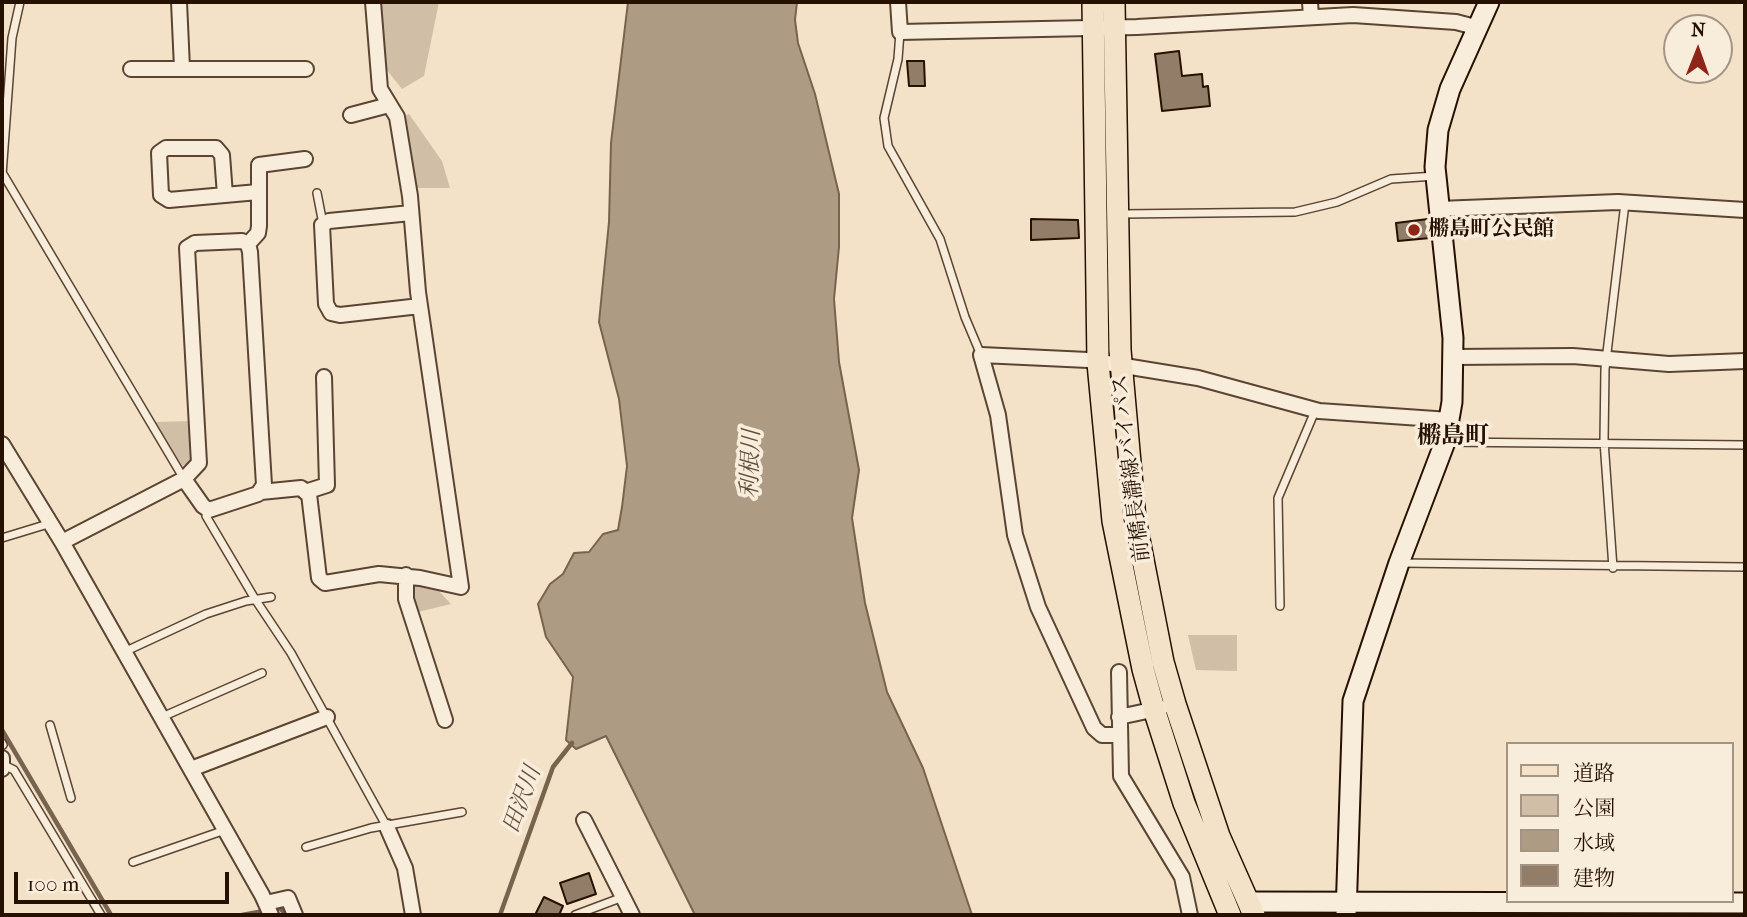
<!DOCTYPE html>
<html>
<head>
<meta charset="utf-8">
<style>
	body { margin:0 }
	#map { position:relative; width:1747px; height:917px; overflow:hidden; background:#f4e2c8; font-family:"IM FELL French Canon","Noto Serif JP",serif }
	canvas { display:block }
	.frame { position:absolute; inset:0; border:4px solid #261000; pointer-events:none }
	.legend { position:absolute; left:1506px; top:742px; width:228px; height:161px; box-sizing:border-box; background:#f8ecdb; border:2px solid #a49483; margin:0; padding:9px 12px; list-style:none; font-size:21px; color:#261000 }
	.legend li { display:flex; align-items:center; gap:14px; height:35px }
	.legend b { width:35px; border:2px solid #a49483 }
	.north { position:absolute; left:1663px; top:14px; width:70px; height:70px; box-sizing:border-box; background:#f8ecdb; border:2px solid #a49483; border-radius:50%; rotate:1deg; font-size:19px; font-weight:700; line-height:28px; text-align:center; color:#261000 }
	.north::after { content:''; display:block; margin:auto; width:24px; height:32px; background:#8f2418; clip-path:polygon(50% 0,100% 100%,50% 72%,0 100%) }
	.scale { position:absolute; left:14px; top:872px; width:215px; height:32px; box-sizing:border-box; border:4px solid #261000; border-top:0; padding-left:9px; font-size:21px; line-height:24px; white-space:nowrap; color:#261000; -webkit-text-stroke:5px #f8ecdb; paint-order:stroke }
</style>
</head>
<body>
<div id="map">
<canvas width="1747" height="917"></canvas>
<div class="frame"></div>
<ul class="legend">
<li><b style="height:9px;background:#f4e2c8"></b>道路</li>
<li><b style="height:19px;background:#d1bea6"></b>公園</li>
<li><b style="height:19px;background:#ae9b84"></b>水域</li>
<li><b style="height:19px;background:#917d68"></b>建物</li>
</ul>
<div class="north">N</div>
<div class="scale">100 m</div>
</div>
<script>
const context = document.querySelector('canvas').getContext('2d');
context.lineJoin = 'round';
function fillPath(path, color) { context.fillStyle = color; context.fill(path, 'evenodd'); }
const shape = rows => new Path2D(rows.map(r => 'M' + r).join(''));
function strokePath(path, color, width, dash) { context.strokeStyle = color; context.lineWidth = width; context.lineCap = dash ? 'butt' : 'round'; context.setLineDash(dash || []); context.stroke(path); }
function drawText(font, color, halo, rows, align = 'center') {
  context.font = font + ' "IM FELL French Canon","Noto Serif JP",serif'; context.lineWidth = 7; context.setLineDash([]); context.textBaseline = 'middle'; context.strokeStyle = halo; context.fillStyle = color; for (const [text, x, y, turn = 0] of rows) {
    context.save(); context.translate(x, y); context.rotate((+turn || 0) * Math.PI / 180); context.textAlign = isNaN(turn) ? turn : align; if (halo) context.strokeText(text, 0, 0); context.fillText(text, 0, 0); context.restore();
  }
}
fillPath(shape([
	[380,2,439,2,424,76,402,89,386,69],
	[409,114,442,161,450,188,415,188,404,116],
	[192,421,193,454,190,462,182,466,155,422],
	[412,585,439,591,451,604,418,612],
	[1237,635,1237,671,1196,670,1188,635]
]), '#d1bea6');
const water = shape([
	[628,2,797,2,795,20,798,43,815,94,839,194,839,247,834,299,839,362,859,470,852,518,865,603,887,692,923,768,972,915,695,915,606,736,576,749,566,740,573,677,546,637,538,604,550,584,563,574,574,553,589,552,603,534,618,530,622,507,627,466,619,399,599,322,609,222,611,143,628,2]
]);
fillPath(water, '#ae9b84');
strokePath(water, '#78634f', 2);
strokePath(shape([
	[2,730,111,915],
	[242,915,280,908,286,915],
	[500,915,553,767,572,743]
]), '#78634f', 4.5);
const building = shape([
	[1179,51,1182,76,1202,74,1203,87,1208,86,1210,106,1162,111,1155,54,1179,51],
	[907,61,924,61,925,86,909,86,907,61],
	[1031,219,1078,220,1079,238,1031,240,1031,219],
	[1428,219,1430,238,1398,241,1396,223,1428,219],
	[589,873,596,894,567,904,560,883,589,873],
	[544,897,563,906,559,915,535,915,544,897]
]);
fillPath(building, '#917d68');
strokePath(building, '#261000', 2);
const lane = shape([
	[900,32,898,59,884,118,888,146,940,239,965,317,981,355],
	[3,174,184,479],
	[2,175,12,38,20,2],
	[317,193,323,224],
	[1122,214,1295,212,1337,202,1391,179,1435,176],
	[1445,442,1745,445],
	[207,509,206,516,255,599,291,653,387,827],
	[2,538,48,524],
	[1400,563,1745,567],
	[1613,568,1604,441,1605,369,1625,203],
	[1280,606,1278,498,1315,411],
	[124,652,206,614,246,601,271,597],
	[162,717,262,673],
	[50,725,71,798],
	[2,743,3,745],
	[4,765,14,770,101,915],
	[306,847,371,828,462,812],
	[133,862,225,830],
	[575,915,623,897]
]);
const street = shape([
	[179,2,182,68],
	[898,2,900,32,1137,27,1353,15,1456,22,1479,28],
	[1310,2,1311,17],
	[131,69,306,69],
	[351,115,389,105],
	[225,195,222,155,216,148,166,148,159,153,161,195,169,200,258,192],
	[1439,209,1618,202,1745,210],
	[411,213,329,221,322,225,326,304,331,313,340,315,420,306],
	[248,244,258,233,259,226,259,165,305,159],
	[1454,357,1573,356,1669,364,1745,361],
	[2,444,62,542,262,895,271,915],
	[261,492,301,488,309,494,319,578,325,583,379,574,420,578,461,587,418,292,410,196,397,117,380,89,373,2],
	[305,492,327,485,324,377],
	[62,542,184,479,199,463,187,248,195,243,242,241,248,244,250,252,264,485,258,494,209,510,203,506,184,479],
	[406,575,406,599,445,720],
	[1119,672,1121,776,1182,877,1190,915],
	[1119,717,1161,708],
	[1120,735,1102,735,1094,728,1038,607,1015,535,998,415,981,355,1088,360,1198,378,1319,411,1450,420],
	[2,758,2,769],
	[191,769,327,717],
	[584,820,632,915],
	[387,827,405,868,413,915],
	[266,903,288,898,295,915]
]);
const secondary = shape([
	[1248,902,1745,903],
	[1346,915,1353,701,1399,563,1445,442,1452,402,1453,338,1435,167,1438,130,1450,89,1489,2]
]);
const primary = shape([
	[1093,2,1098,363,1113,521,1143,669,1154,709,1184,803,1230,915],
	[1114,2,1120,350,1135,519,1163,662,1175,704,1219,836,1254,915]
]);
strokePath(lane, '#5a4432', 10);
strokePath(street, '#5a4432', 18);
strokePath(secondary, '#261000', 23);
strokePath(primary, '#261000', 24);
strokePath(lane, '#f8ecdb', 7);
strokePath(street, '#f8ecdb', 14);
strokePath(secondary, '#f8ecdb', 19);
strokePath(primary, '#f4e2c8', 21);
for (const [x, y, r, color] of [
	[1414,230,7,"#8f2418"]
]) { const dot = new Path2D(); dot.arc(x, y, r, 0, 2 * Math.PI); context.fillStyle = color; context.fill(dot); strokePath(dot, '#f8ecdb', 2.5); }
drawText('bold 21px', '#261000', '#f8ecdb', [
	["橳島町公民館",1428,230]
], 'left');
drawText('21px', '#261000', '#f8ecdb', [
	["前橋長瀞線バイパス",1132,468,-97]
]);
drawText('italic 23px', '#634f3b', '#f8ecdb', [
	["利根川",752,464,-88],
	["田沢川",523,800,-70]
]);
drawText('bold 24px', '#261000', '#f8ecdb', [
	["橳島町",1453,437]
]);
</script>
</body>
</html>
